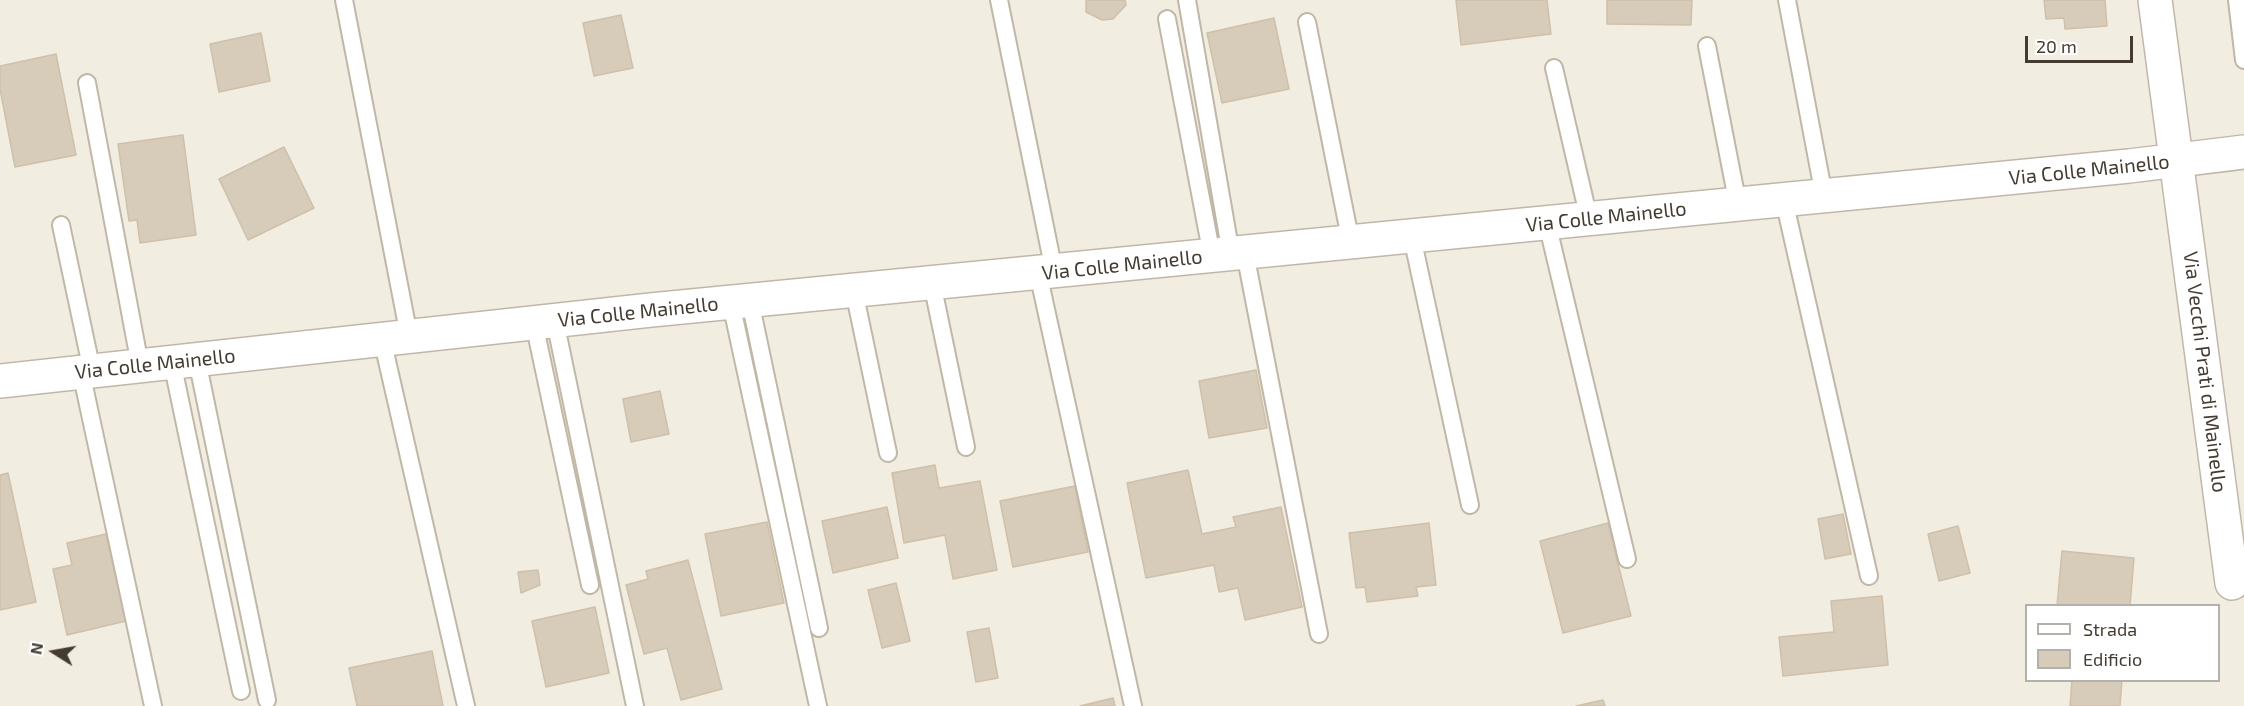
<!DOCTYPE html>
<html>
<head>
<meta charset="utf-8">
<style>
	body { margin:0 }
	#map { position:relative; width:2244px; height:706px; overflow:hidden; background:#f2ede1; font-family:"Exo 2",sans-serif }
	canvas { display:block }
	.legend { position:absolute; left:2025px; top:604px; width:195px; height:78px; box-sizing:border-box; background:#fff; border:2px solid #b4b1ad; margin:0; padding:8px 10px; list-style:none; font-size:18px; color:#443c32 }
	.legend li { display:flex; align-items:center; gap:12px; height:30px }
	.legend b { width:30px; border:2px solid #b4b1ad }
	.north { position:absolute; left:24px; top:622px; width:60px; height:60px; -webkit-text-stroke:4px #fff; paint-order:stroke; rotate:281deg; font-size:16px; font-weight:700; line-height:24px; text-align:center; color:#443c32 }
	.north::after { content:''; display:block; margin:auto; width:21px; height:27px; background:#443c32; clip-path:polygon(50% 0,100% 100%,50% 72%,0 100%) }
	.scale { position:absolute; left:2025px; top:36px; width:108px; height:27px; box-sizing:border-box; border:3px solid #443c32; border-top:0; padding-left:8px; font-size:18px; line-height:21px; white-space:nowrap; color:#443c32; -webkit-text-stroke:4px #fff; paint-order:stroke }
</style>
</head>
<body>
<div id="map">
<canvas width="2244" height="706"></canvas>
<ul class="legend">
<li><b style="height:8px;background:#fff"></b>Strada</li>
<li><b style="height:16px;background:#d7cbb9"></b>Edificio</li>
</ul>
<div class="north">N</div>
<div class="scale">20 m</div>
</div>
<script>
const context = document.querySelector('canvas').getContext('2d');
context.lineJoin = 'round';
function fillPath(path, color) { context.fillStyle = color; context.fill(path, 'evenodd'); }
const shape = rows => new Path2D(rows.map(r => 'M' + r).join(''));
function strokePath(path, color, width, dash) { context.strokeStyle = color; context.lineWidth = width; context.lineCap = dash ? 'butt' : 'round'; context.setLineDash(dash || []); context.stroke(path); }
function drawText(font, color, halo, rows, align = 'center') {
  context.font = font + ' "Exo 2",sans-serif'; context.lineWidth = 6; context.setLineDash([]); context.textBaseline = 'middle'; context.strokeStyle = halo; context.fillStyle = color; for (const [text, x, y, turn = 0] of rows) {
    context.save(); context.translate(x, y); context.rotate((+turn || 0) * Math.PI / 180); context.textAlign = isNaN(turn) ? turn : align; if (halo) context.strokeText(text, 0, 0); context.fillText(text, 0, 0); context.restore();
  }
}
const building = shape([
	[1086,0,1125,0,1126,5,1113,19,1102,20,1086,12,1086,0],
	[1456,0,1547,0,1551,34,1461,45,1456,0],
	[1607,0,1692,0,1691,25,1607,24,1607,0],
	[2044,0,2105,0,2107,26,2065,29,2064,18,2046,19,2044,0],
	[621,15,633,68,594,76,583,23,621,15],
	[1274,18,1289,89,1222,103,1207,33,1274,18],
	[261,33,270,81,219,92,210,44,261,33],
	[56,54,76,155,15,167,0,89,0,66,56,54],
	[183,135,196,235,140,243,137,220,129,221,118,144,183,135],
	[284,147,314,208,248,240,219,179,284,147],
	[1256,370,1267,428,1209,438,1199,381,1256,370],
	[660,391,669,434,631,442,623,399,660,391],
	[935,465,939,488,980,481,997,570,953,579,945,535,904,543,892,473,935,465],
	[1188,470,1202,534,1236,527,1233,517,1281,507,1302,607,1245,620,1238,588,1219,592,1214,565,1146,578,1127,483,1188,470],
	[8,473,36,602,0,610,0,475,8,473],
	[1075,486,1088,552,1013,567,1000,501,1075,486],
	[887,507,898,558,833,573,822,521,887,507],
	[1843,514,1851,554,1825,559,1818,519,1843,514],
	[767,522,784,603,721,616,705,534,767,522],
	[1429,523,1436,585,1416,587,1418,596,1367,602,1365,587,1356,588,1349,533,1429,523],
	[1608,523,1631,616,1563,633,1540,541,1608,523],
	[1958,526,1970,573,1939,581,1928,534,1958,526],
	[106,534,126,621,67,635,53,569,72,565,67,543,106,534],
	[2062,551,2134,558,2130,606,2057,606,2062,551],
	[688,560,722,689,681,700,667,648,644,654,626,585,648,579,646,571,688,560],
	[538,570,540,585,521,593,518,572,538,570],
	[896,583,910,641,882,648,868,590,896,583],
	[1882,596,1888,665,1783,676,1779,637,1834,632,1831,601,1882,596],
	[595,607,609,673,546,687,532,621,595,607],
	[989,628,998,678,976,682,967,632,989,628],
	[432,651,443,706,357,706,349,668,432,651],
	[2072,680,2122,680,2120,706,2070,706,2072,680],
	[1113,698,1115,706,1080,706,1113,698],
	[1603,700,1605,706,1576,706,1603,700]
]);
fillPath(building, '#d7cbb9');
strokePath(building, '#cfc0a9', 1.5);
const service = shape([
	[344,0,409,336],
	[999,0,1054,271],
	[1187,0,1231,254],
	[1787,0,1824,196],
	[2237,0,2244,60],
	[1167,19,1212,256],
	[1307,22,1351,243],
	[1707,46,1738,205],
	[1554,68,1589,219],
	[87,83,140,365],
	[1784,200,1869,576],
	[1547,223,1627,559],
	[61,225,92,371],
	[1412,237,1470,505],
	[1245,253,1319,634],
	[1038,273,1133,706],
	[932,283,966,447],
	[854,291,888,453],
	[750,301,819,628],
	[731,303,818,706],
	[555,321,635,706],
	[534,323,590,585],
	[382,339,466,706],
	[197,360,267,700],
	[172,362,241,691],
	[81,372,153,706]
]);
const minor = shape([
	[2155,0,2232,583],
	[0,381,651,310,2129,166,2244,152]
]);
strokePath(service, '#c1b7a7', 20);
strokePath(minor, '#c1b7a7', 36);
strokePath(service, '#fff', 16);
strokePath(minor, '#fff', 33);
drawText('20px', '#443c32', '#fff', [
	["Via Colle Mainello",2089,170,-6],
	["Via Colle Mainello",1606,217,-6],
	["Via Colle Mainello",1122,265,-6],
	["Via Colle Mainello",638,312,-6],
	["Via Colle Mainello",155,364,-6],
	["Via Vecchi Prati di Mainello",2205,372,83]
]);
</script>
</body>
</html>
